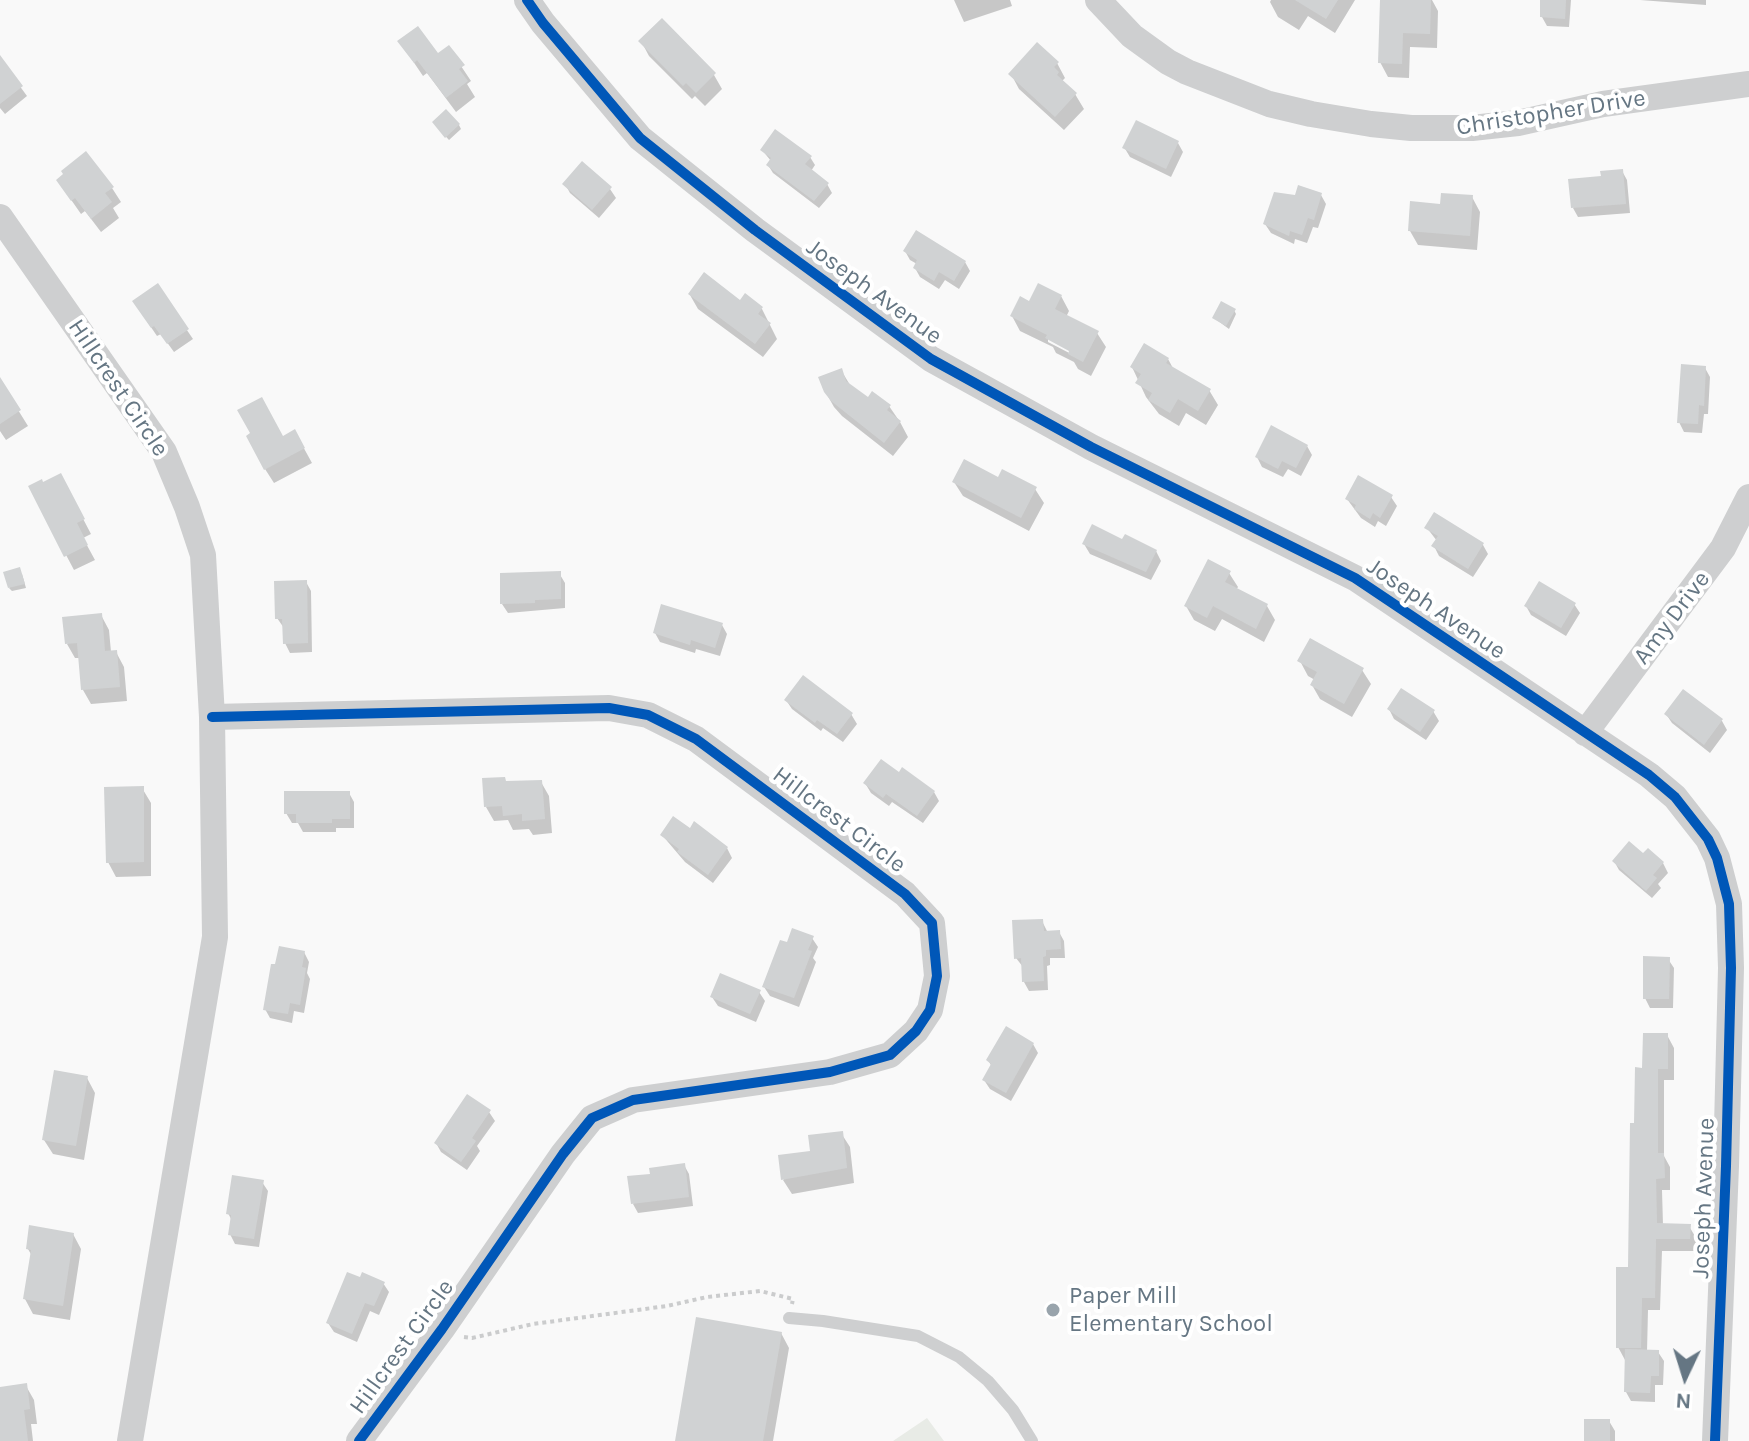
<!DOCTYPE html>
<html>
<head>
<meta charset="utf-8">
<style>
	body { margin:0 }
	#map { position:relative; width:1749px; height:1441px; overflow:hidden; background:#f9f9f9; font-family:Karla,sans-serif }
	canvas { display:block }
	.north { position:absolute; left:1645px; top:1337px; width:80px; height:80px; -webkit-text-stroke:6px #fff; paint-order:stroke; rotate:184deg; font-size:22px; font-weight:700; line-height:32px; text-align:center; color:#657683 }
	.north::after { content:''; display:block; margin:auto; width:28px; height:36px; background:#657683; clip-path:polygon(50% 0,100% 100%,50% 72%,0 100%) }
</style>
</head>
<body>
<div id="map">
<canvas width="1749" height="1441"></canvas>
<div class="north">N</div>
</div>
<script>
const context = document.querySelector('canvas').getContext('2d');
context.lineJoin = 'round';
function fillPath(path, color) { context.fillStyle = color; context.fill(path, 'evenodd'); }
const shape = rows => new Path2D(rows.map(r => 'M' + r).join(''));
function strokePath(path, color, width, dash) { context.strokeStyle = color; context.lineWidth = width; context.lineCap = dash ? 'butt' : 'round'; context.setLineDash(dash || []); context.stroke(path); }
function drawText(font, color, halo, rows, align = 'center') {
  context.font = font + ' Karla,sans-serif'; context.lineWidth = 8; context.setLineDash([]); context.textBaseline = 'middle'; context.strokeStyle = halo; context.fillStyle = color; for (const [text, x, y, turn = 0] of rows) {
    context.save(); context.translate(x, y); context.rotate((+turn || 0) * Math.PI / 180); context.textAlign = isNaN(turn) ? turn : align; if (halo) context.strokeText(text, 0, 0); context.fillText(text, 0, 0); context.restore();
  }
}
fillPath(shape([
	[927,1418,944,1441,893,1441]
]), '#e8ebe6');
fillPath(shape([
	[954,0,1010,0,1012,6,964,22],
	[1271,0,1355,0,1335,33,1308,16,1299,30,1278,17,1270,2],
	[1382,0,1432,0,1438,11,1437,48,1410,47,1409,78,1388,77,1380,62],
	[1542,0,1571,0,1569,27,1547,26,1542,17],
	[1640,0,1706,0,1706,5],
	[641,41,714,75,722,89,705,106,695,96,692,99,649,56],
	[400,42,438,56,449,48,471,81,467,84,475,97,456,112,427,73,423,76],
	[0,59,27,96,5,114,0,108],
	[1057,63,1065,78,1062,81,1075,94,1084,109,1064,130,1019,89,1011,74],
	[459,125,461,129,449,140,436,126],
	[1178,143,1183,152,1171,177,1130,157,1124,147],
	[762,150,810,157,815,165,811,171,827,184,832,193,819,208,773,173,768,165,771,161],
	[1622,171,1627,180,1630,213,1578,217,1573,208,1603,178],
	[58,181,112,188,121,202,113,208,119,218,101,232,85,211,81,214],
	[565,184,610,189,616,198,599,218,570,193],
	[1321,195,1326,204,1318,228,1313,227,1307,243,1295,239,1294,244,1271,233,1265,224,1297,197],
	[1472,197,1480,212,1477,250,1418,245,1410,231,1442,206],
	[905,251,965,262,970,271,959,289,945,280,939,289,920,277,915,268,917,264,910,260],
	[157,286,193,339,174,352,161,334,157,336,140,311],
	[690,295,762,309,777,339,763,357,698,309],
	[1061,296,1069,311,1066,317,1097,333,1106,347,1091,376,1078,369,1074,362,1056,353,1053,347,1020,331,1012,316,1030,303],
	[1048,337,1079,353,1077,357,1048,342],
	[1234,310,1236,314,1229,329,1214,318],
	[1168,359,1174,370,1209,390,1218,405,1206,425,1186,413,1179,426,1159,414,1146,397,1132,367],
	[1705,368,1710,377,1708,414,1704,414,1702,433,1684,432,1679,422],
	[841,370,850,385,868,400,889,406,900,422,908,437,893,456,842,416,834,407,825,391],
	[0,381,28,426,6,440,0,431],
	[295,432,312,463,274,483,265,469,282,438],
	[1307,446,1312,455,1301,476,1288,469,1283,477,1262,467,1257,457],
	[999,479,1035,489,1044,503,1029,531,963,496,954,482],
	[30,487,68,490,91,534,83,538,95,560,74,570],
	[1391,497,1397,506,1386,526,1378,521,1375,527,1361,518,1347,499],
	[1427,528,1483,545,1488,554,1473,577,1439,556,1434,546,1437,541],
	[1123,542,1156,551,1161,561,1151,580,1090,554,1084,544],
	[559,573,565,583,565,608,508,613,502,604],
	[1229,573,1238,587,1236,590,1267,606,1275,620,1264,642,1222,619,1215,631,1194,620,1186,606],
	[22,574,26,588,12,591,9,588],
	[306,582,311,591,312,652,290,653,285,643,284,628,277,618],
	[1574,604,1580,613,1566,636,1531,615,1526,606],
	[101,615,109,630,111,652,116,652,124,667,127,701,91,704,83,690,80,658,75,658,67,644],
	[722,625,727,634,720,656,696,649,695,653,660,642,655,633],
	[1300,661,1362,670,1371,684,1352,717,1320,699,1312,685,1315,680,1308,676],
	[1684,692,1722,721,1727,730,1710,753,1672,723,1666,714],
	[786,700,851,714,857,724,843,742,823,728,821,731,792,709],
	[1389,709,1433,711,1439,721,1426,740,1394,719],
	[899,775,934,792,939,801,923,823,892,802,889,806,871,793,865,783],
	[541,782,549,796,552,833,533,835,529,829,513,830,508,820,494,821,486,807,507,783],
	[142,788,151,803,151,876,116,877,108,862],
	[349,793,354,802,354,828,336,828,336,832,303,832,298,823,292,823,286,813],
	[662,835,727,848,732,858,713,883,685,862],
	[1644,856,1663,863,1668,873,1658,884,1661,888,1652,898,1619,870,1614,861],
	[1042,921,1048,933,1059,932,1064,941,1065,958,1050,958,1050,965,1047,966,1048,990,1029,991,1024,982,1023,967,1016,958],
	[812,938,818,947,813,958,816,962,799,1007,770,996,764,987,788,944],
	[304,952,309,962,307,973,310,979,304,1013,294,1011,292,1023,270,1018,265,1009],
	[1668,959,1674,968,1673,1008,1650,1008,1645,998],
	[759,992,765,1001,756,1022,718,1006,712,997],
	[1667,1035,1674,1048,1674,1080,1664,1080,1664,1156,1670,1167,1670,1190,1662,1190,1663,1225,1689,1226,1696,1238,1696,1251,1662,1251,1660,1310,1648,1310,1647,1352,1658,1352,1664,1361,1663,1385,1655,1385,1655,1402,1631,1401,1626,1392,1625,1360,1618,1347,1630,1269,1636,1125,1644,1070],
	[1033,1044,1038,1053,1011,1101,990,1089,984,1080,992,1067,988,1060],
	[87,1078,95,1093,84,1160,53,1154,44,1140],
	[489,1112,495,1121,477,1146,480,1151,467,1170,441,1152,436,1143],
	[841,1133,850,1147,854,1183,792,1194,783,1180,812,1153],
	[684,1165,689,1174,693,1206,638,1213,633,1204,652,1175],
	[262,1182,268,1191,259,1247,235,1244,230,1234,232,1221,228,1213],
	[73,1234,81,1249,70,1320,33,1314,25,1299,32,1256,28,1249],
	[383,1283,389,1292,379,1315,370,1311,357,1342,334,1332,328,1323],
	[781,1333,789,1348,773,1441,677,1441],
	[26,1386,34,1400,37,1424,31,1424,33,1441,0,1441,0,1389],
	[1609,1421,1615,1431,1615,1441,1586,1441]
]), '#0003');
fillPath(shape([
	[1295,0,1338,0,1326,19],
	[1380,0,1431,0,1430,34,1403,33,1402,64,1378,63],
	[1540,0,1566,0,1565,19,1540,17],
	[662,18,716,73,696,93,686,83,683,86,638,41],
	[418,26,438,53,449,45,465,65,459,69,468,81,446,98,417,60,414,63,397,41],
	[1037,42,1059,62,1054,67,1059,72,1057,75,1077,93,1055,117,1008,74],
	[0,55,23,86,0,104],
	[446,109,460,124,445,138,432,122],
	[1136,120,1179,141,1166,169,1122,148],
	[775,129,812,156,805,164,829,183,814,201,766,165,771,158,760,150],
	[86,151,114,187,105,193,112,202,91,219,75,198,71,201,56,180,63,174,61,171],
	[582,161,612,187,592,210,562,184],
	[1623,169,1626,204,1571,208,1568,179,1601,176,1600,171],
	[1298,185,1322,193,1314,220,1308,218,1302,235,1290,231,1289,236,1263,224,1274,192,1295,195],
	[1441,193,1473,195,1470,236,1408,231,1410,201,1440,204],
	[916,230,966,261,954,281,939,272,934,281,913,268,917,260,903,251],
	[704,272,740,300,745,293,763,307,758,314,771,323,755,344,688,294],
	[158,283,189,329,167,344,154,326,151,328,132,301],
	[1038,283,1062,295,1055,309,1099,331,1083,362,1068,354,1069,351,1045,338,1047,335,1010,316,1020,296,1029,301],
	[1221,301,1236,309,1226,326,1212,318],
	[1144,343,1169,358,1166,363,1211,389,1198,411,1178,399,1170,413,1148,400,1152,393,1135,383,1141,374,1130,367],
	[1681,364,1706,366,1704,406,1699,405,1698,424,1677,423],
	[842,368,846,381,868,397,872,391,891,405,887,410,901,421,884,443,831,401,824,392,818,377],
	[0,377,21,410,0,424],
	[262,397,283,436,295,429,305,448,264,470,246,436,250,433,237,410],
	[1271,425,1308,445,1296,468,1282,461,1278,469,1255,457],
	[964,459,998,477,1002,469,1037,487,1021,518,952,482],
	[61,473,85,519,77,523,88,545,64,557,28,486,42,479,43,482],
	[1358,475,1393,495,1380,518,1373,513,1370,519,1354,509,1356,505,1345,499],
	[1434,512,1484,543,1468,569,1431,546,1438,536,1424,528],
	[1092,524,1122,539,1125,534,1157,550,1146,572,1082,544],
	[1208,559,1231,571,1225,582,1268,604,1256,629,1213,606,1207,618,1184,606],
	[20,567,25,584,8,588,3,572],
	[561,571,561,599,535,600,535,603,500,604,500,573],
	[307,580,308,643,283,644,282,619,275,619,274,581],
	[1539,581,1576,603,1561,628,1524,606],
	[661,604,723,623,715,648,691,640,690,645,653,633],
	[102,613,105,651,117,650,120,687,81,690,77,643,65,644,62,617],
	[1310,638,1364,668,1344,704,1310,685,1317,672,1297,661],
	[803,675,853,713,837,734,817,720,815,723,784,700],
	[1401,688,1435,710,1420,732,1387,709],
	[1683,689,1723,719,1704,745,1664,714],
	[881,759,899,772,902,767,935,791,917,816,886,794,883,798,863,783],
	[505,777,506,781,542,780,545,819,522,821,522,814,503,816,502,806,484,807,482,778],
	[144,786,144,862,106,863,104,787],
	[284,791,350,791,350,819,332,819,332,823,296,823,296,814,284,814],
	[673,816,690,828,694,821,728,847,708,875,677,852,679,849,660,835],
	[1629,841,1643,853,1648,848,1664,862,1653,875,1657,878,1646,891,1612,861],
	[1043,919,1044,931,1060,930,1061,949,1046,950,1046,956,1043,957,1044,981,1022,982,1021,958,1014,959,1012,920],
	[792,928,814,936,808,950,812,951,794,998,762,987,780,940,787,942],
	[279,946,305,951,302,967,306,968,300,1005,290,1003,288,1014,263,1010,271,964,275,964],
	[1643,956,1670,957,1669,999,1643,999],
	[720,973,761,990,750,1014,710,997],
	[1006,1026,1034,1043,1006,1093,982,1080,991,1064,986,1060],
	[1643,1033,1668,1033,1668,1069,1658,1069,1658,1153,1664,1153,1665,1178,1656,1179,1657,1223,1691,1224,1690,1239,1656,1239,1655,1298,1642,1298,1641,1348,1616,1348,1616,1267,1628,1267,1630,1123,1634,1123,1635,1067,1642,1068],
	[54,1070,88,1076,76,1146,42,1140],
	[467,1094,491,1110,472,1138,476,1141,461,1162,434,1143],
	[843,1131,847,1168,781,1180,778,1155,810,1151,808,1135],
	[685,1163,689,1197,631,1204,627,1176,650,1174,649,1168],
	[232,1175,264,1180,254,1239,228,1235,231,1215,226,1214],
	[29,1225,74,1233,63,1306,23,1299,31,1250,26,1249],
	[347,1272,360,1277,362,1272,385,1282,374,1306,365,1303,352,1334,326,1323],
	[696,1317,782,1332,763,1441,675,1441],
	[1625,1349,1659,1350,1659,1376,1651,1376,1650,1393,1624,1392],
	[27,1383,30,1409,24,1410,28,1441,0,1441,0,1387],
	[1584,1419,1610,1419,1610,1441,1584,1441]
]), '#d0d2d3');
strokePath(shape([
	[464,1337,472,1338,533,1324,667,1306,707,1297,760,1291,793,1299,792,1304]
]), '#cbcccd', 4, [4, 4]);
strokePath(shape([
	[789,1318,823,1321,918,1336,959,1357,988,1381,1013,1410,1032,1441]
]), '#cecfd0', 12);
strokePath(shape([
	[527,0,543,23,640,138,755,230,931,359,1091,447,1355,578,1649,775,1675,797,1708,839,1717,858,1729,904,1731,968,1726,1166,1715,1441],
	[1098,0,1132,36,1168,62,1187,72,1269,104,1311,114,1371,124,1411,128,1472,128,1518,123,1603,104,1749,84],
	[0,217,164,452,187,507,203,555,212,717,215,937,130,1441],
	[212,717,609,708,648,715,696,739,905,894,932,923,937,976,930,1010,916,1031,890,1055,830,1072,633,1100,592,1118,563,1154,442,1329,359,1441],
	[1585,733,1723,548,1749,497]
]), '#cecfd0', 26);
strokePath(shape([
	[527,0,543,23,640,138,755,230,931,359,1091,447,1355,578,1649,775,1675,797,1708,839,1717,858,1729,904,1731,968,1726,1166,1715,1441],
	[212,717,609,708,648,715,696,739,905,894,932,923,937,976,930,1010,916,1031,890,1055,830,1072,633,1100,592,1118,563,1154,442,1329,359,1441]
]), '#0057b8', 10);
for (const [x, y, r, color] of [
	[1053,1310,8,"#99a4ac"]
]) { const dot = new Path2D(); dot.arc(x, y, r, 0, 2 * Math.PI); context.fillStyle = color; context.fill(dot); strokePath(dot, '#fff', 3); }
drawText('24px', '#657683', '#fff', [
	["Christopher Drive",1551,113,-9],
	["Joseph Avenue",874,292,36],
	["Hillcrest Circle",118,388,56],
	["Joseph Avenue",1436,609,34],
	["Amy Drive",1672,618,-53],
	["Hillcrest Circle",839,820,37],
	["Joseph Avenue",1704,1198,-88],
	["Hillcrest Circle",402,1347,-54]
]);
drawText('24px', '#657683', '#fff', [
	["Paper Mill",1069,1296],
	["Elementary School",1069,1324]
], 'left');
</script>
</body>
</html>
